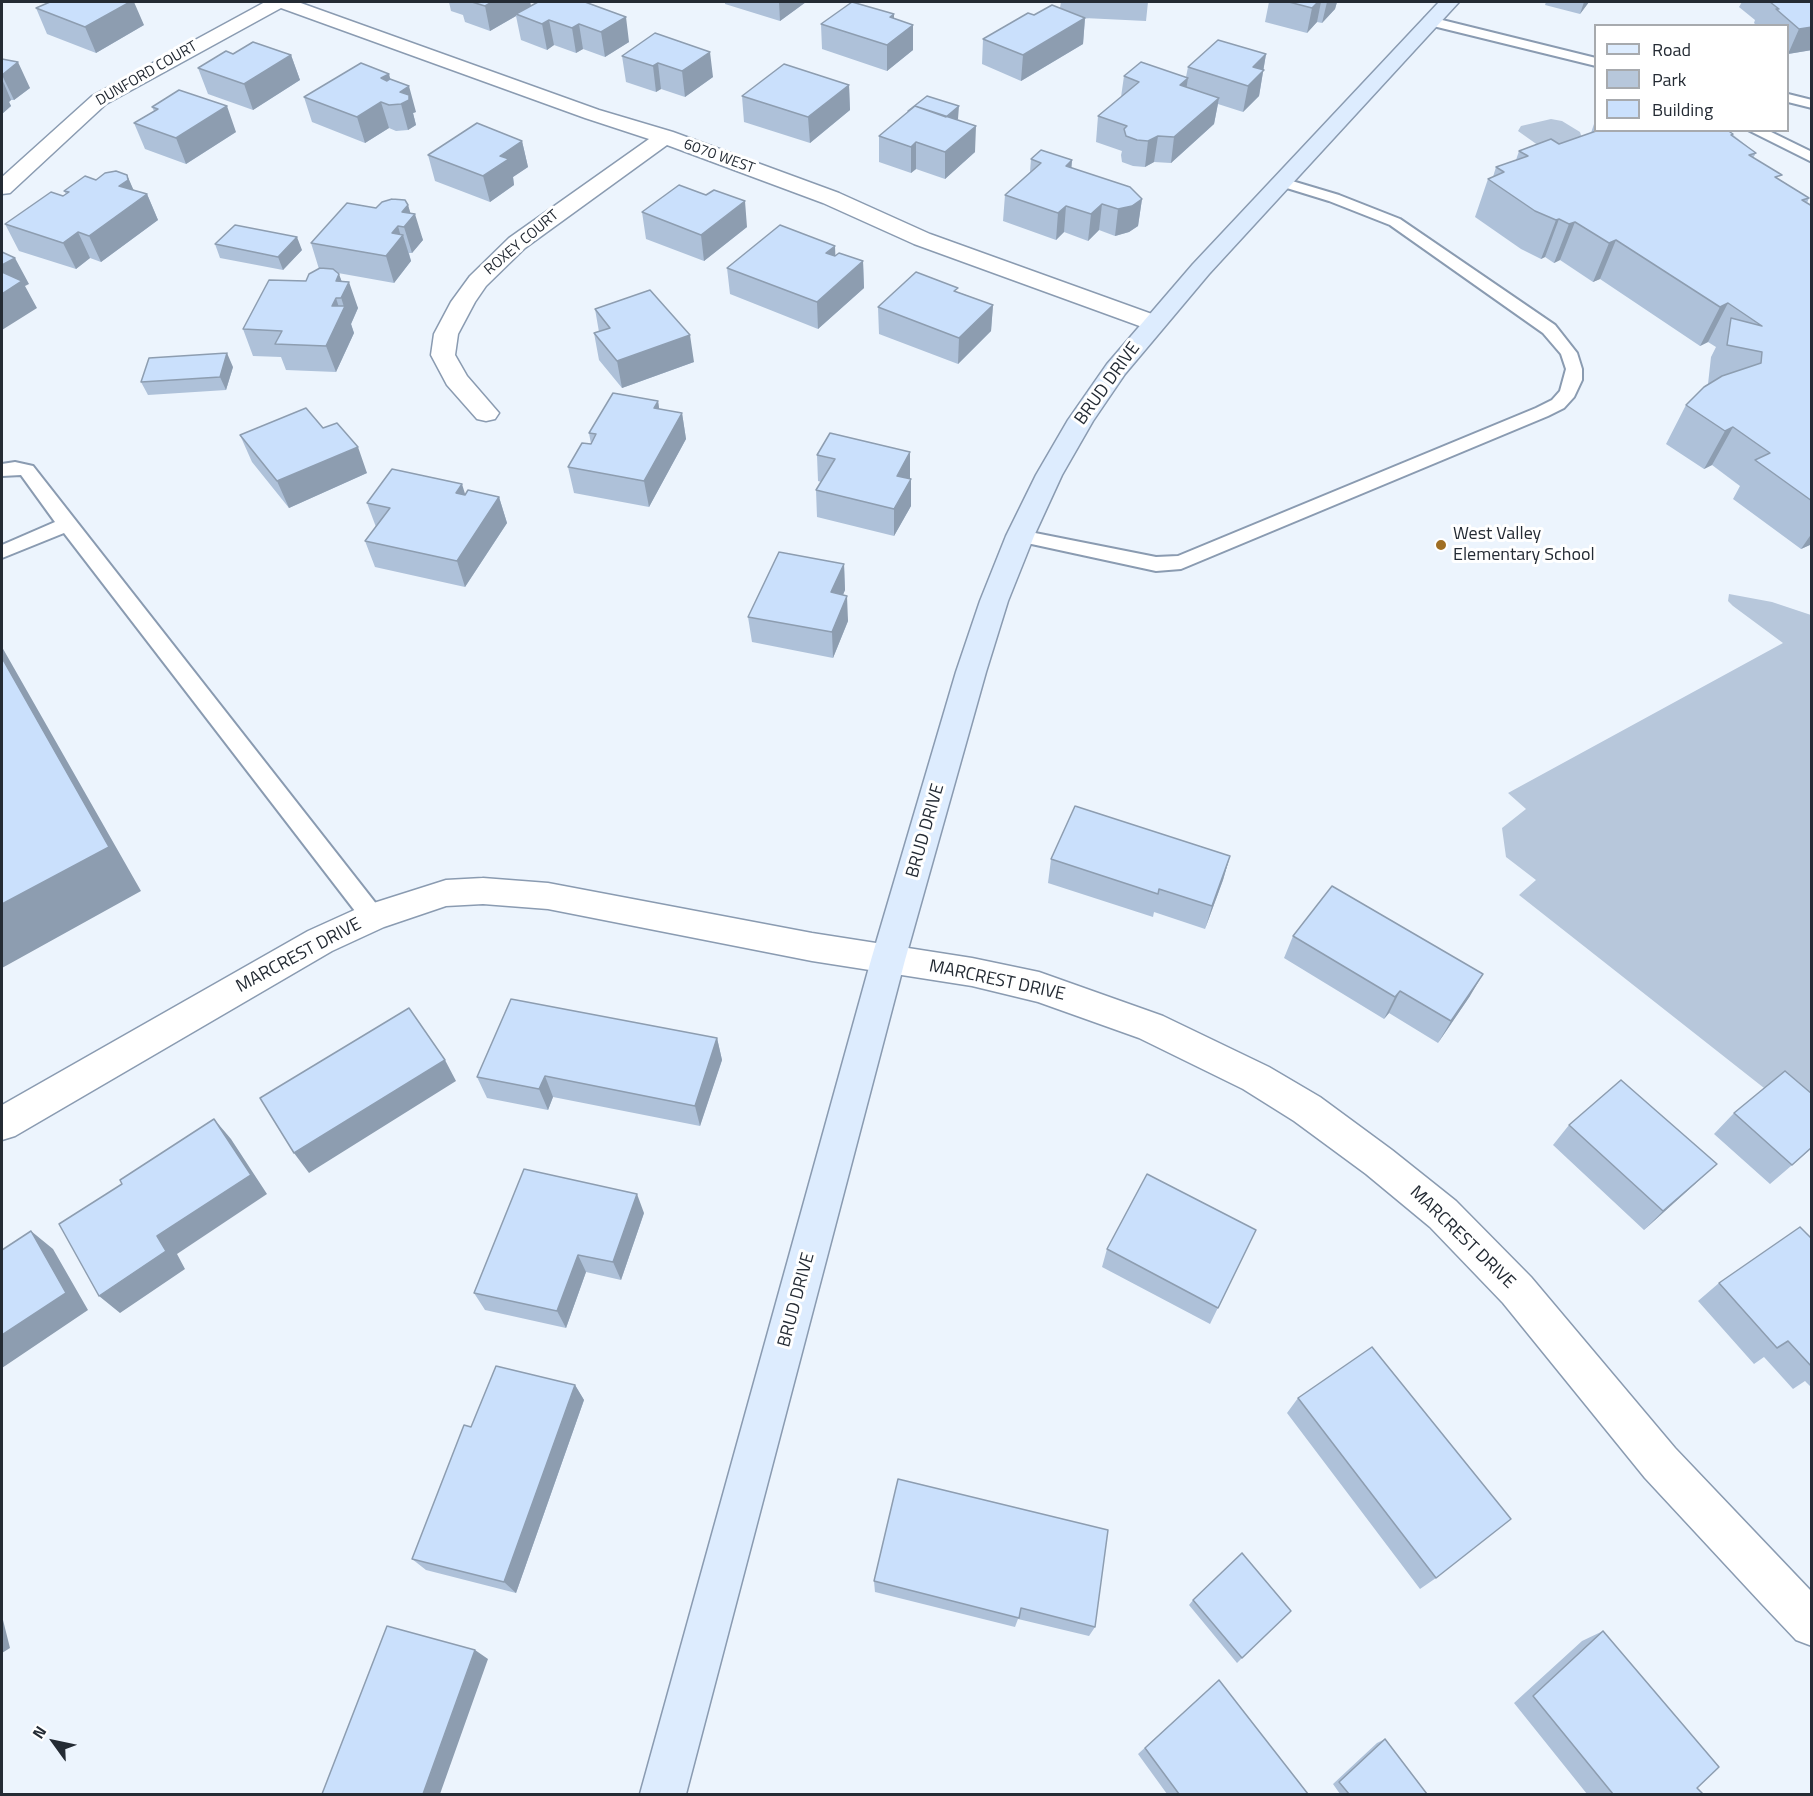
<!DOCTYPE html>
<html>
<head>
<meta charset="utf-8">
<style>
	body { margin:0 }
	#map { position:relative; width:1813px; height:1796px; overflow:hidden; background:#ecf4fd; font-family:"Titillium Web",sans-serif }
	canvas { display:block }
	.frame { position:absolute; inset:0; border:3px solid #242b34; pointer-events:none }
	.legend { position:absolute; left:1594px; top:24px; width:195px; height:108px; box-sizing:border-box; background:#fff; border:2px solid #a7aaae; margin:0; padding:8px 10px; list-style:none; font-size:18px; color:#242b34 }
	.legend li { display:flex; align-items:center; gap:12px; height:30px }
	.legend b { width:30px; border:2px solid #a7aaae }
	.north { position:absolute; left:24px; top:1712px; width:60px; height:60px; -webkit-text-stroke:4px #fff; paint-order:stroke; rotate:303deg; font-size:16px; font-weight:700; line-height:24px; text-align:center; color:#242b34 }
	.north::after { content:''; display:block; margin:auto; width:21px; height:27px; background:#242b34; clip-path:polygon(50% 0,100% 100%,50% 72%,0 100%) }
</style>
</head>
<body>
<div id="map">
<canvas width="1813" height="1796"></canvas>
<div class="frame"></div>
<ul class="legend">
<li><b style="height:8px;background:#ddecfe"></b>Road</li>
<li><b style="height:16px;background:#b7c7db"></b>Park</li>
<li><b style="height:16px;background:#cae0fc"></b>Building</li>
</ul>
<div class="north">N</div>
</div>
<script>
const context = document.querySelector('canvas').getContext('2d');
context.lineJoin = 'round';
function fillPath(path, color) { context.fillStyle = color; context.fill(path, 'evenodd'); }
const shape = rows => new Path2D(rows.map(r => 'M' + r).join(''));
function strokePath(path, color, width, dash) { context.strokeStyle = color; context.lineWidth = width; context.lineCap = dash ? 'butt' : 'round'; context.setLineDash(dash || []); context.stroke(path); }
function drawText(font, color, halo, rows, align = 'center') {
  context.font = font + ' "Titillium Web",sans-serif'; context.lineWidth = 6; context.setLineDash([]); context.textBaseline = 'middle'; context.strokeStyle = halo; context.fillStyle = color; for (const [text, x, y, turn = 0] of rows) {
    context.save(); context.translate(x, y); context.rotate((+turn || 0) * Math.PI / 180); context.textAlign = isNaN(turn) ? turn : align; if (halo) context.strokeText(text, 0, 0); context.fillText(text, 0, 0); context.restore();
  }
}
fillPath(shape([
	[1551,119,1562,121,1580,132,1583,141,1542,148,1518,131,1521,126],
	[1729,594,1772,602,1811,615,1811,1125,1519,895,1536,880,1506,857,1502,828,1526,809,1508,793,1783,643,1733,606,1728,601]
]), '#b7c7db');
const lane = shape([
	[1430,17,1596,58,1596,66,1425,24,1423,21,1425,18,1430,17],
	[1788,94,1812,100,1812,108,1788,102,1788,94],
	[1748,130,1767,130,1812,152,1812,162,1748,130],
	[1282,178,1339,195,1400,219,1555,325,1577,353,1582,369,1582,380,1574,397,1564,408,1548,416,1181,569,1156,571,1013,540,1011,536,1013,532,1020,530,1156,557,1178,556,1536,408,1552,400,1560,391,1566,369,1561,354,1543,333,1390,225,1329,201,1277,185,1275,182,1282,178],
	[15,462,33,466,381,910,384,917,381,924,373,926,365,924,64,533,2,558,2,545,55,522,21,475,2,476,2,464,15,462]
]);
const street = shape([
	[265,2,298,2,599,110,673,132,839,193,930,234,1163,318,1166,323,1163,328,1154,330,1145,328,914,244,823,203,667,145,525,248,486,286,475,302,458,334,455,355,467,376,499,413,495,419,486,421,477,419,447,385,431,355,434,334,451,302,470,276,509,238,649,139,585,118,281,8,106,104,10,193,2,194,2,177,92,96,265,2],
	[483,878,548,883,812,933,972,958,1039,972,1163,1016,1269,1067,1320,1097,1392,1150,1456,1201,1531,1277,1675,1448,1812,1592,1812,1646,1796,1640,1761,1603,1645,1478,1503,1303,1430,1227,1366,1174,1294,1121,1243,1089,1139,1038,1038,1002,972,986,812,961,548,909,483,904,446,906,384,927,332,951,15,1136,2,1140,2,1105,308,931,361,907,446,880,483,878]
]);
const secondary = shape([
	[1439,2,1459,2,1209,274,1125,374,1093,421,1062,475,1034,536,1008,601,986,672,905,960,686,1794,640,1794,871,960,956,672,980,601,1006,536,1036,475,1068,420,1107,364,1193,264,1439,2]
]);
strokePath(lane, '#8a9bb1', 4);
strokePath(street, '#8a9bb1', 3);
strokePath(secondary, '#8a9bb1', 3);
fillPath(lane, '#fff');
fillPath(street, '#fff');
fillPath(secondary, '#ddecfe');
fillPath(shape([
	[449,2,530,2,531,6,629,42,605,57,583,49,576,53,554,45,547,50,521,40,516,16,490,31,465,22,463,15,451,11],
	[725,2,806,2,780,21,725,4],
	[1061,2,1148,2,1146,21,1084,18,1085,18,1083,44,1021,81,982,64,983,39,1034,15,1060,8],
	[1269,2,1337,2,1335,9,1322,23,1317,22,1307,33,1265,22],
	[1546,2,1589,2,1580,14,1545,5],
	[1742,2,1812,2,1812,50,1788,54,1788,26,1757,26,1754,23,1755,20,1739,7],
	[36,8,144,25,96,53,47,34],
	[894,14,894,19,913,25,913,50,887,71,822,49,821,24],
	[655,33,713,77,685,97,661,89,656,92,626,82,622,56],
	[233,54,291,55,300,80,253,110,208,94,198,68],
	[1266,54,1259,96,1243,112,1218,104,1214,124,1171,163,1154,162,1145,167,1133,166,1122,162,1121,155,1122,151,1096,142,1098,116,1121,97,1124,76,1186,77,1188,67],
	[2,59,30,88,14,100,11,100,9,102,11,106,2,114],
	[390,79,416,112,413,113,416,125,408,130,396,131,389,128,365,143,312,122,304,97],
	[849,85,850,110,810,143,744,122,742,96],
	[152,107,236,132,186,164,145,149,134,123,154,111],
	[958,119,957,120,975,152,945,179,916,169,911,173,879,162,879,136],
	[1594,124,1596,124,1596,130,1727,130,1756,153,1753,158,1779,180,1809,198,1807,203,1812,206,1812,544,1801,549,1733,499,1740,486,1712,465,1704,469,1666,444,1686,405,1708,384,1711,357,1716,347,1708,342,1700,346,1600,279,1593,282,1560,260,1554,263,1545,257,1541,259,1521,249,1475,217,1488,179,1493,177,1496,167,1516,160,1519,151,1559,144,1591,133],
	[522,141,528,167,513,177,514,185,490,202,435,181,428,155],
	[1031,159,1072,160,1071,168,1142,199,1138,226,1129,232,1115,236,1099,230,1088,241,1064,232,1056,240,1003,221,1005,195,1030,172],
	[127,175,133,190,147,194,158,220,101,262,90,258,76,269,19,251,5,224,63,196,66,194,64,191,96,180],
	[408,205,410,213,423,240,412,253,409,253,411,261,394,283,338,273,342,282,358,308,351,324,354,333,336,372,286,370,281,357,253,356,243,329,306,281,319,269,311,243,376,208],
	[642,212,747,227,704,261,646,239],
	[215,244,302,250,283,270,220,258],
	[835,256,863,261,864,288,818,329,730,294,727,268],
	[958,292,993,305,991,331,958,364,879,334,878,307],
	[595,309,694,362,622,388,599,360,594,333,599,332],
	[233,367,226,390,148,395,141,382],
	[658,401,659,409,682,413,686,439,649,507,574,493,568,467,591,444,589,433],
	[323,428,367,473,289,508,252,462,240,435],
	[817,455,910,478,911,506,894,536,817,517,816,490,821,482,818,481],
	[465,494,499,497,507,523,465,587,375,567,365,541,376,527,367,503],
	[844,564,845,590,843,595,848,621,833,658,752,642,748,617],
	[1230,856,1223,880,1205,929,1154,912,1153,917,1048,883,1051,859],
	[1293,936,1470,996,1438,1043,1389,1013,1384,1019,1284,958],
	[717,1038,722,1060,700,1126,553,1097,548,1110,487,1098,477,1077],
	[1734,1113,1812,1148,1770,1184,1714,1134],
	[1569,1125,1696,1183,1644,1230,1553,1145],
	[644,1213,621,1280,586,1272,566,1328,485,1310,474,1293],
	[1256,1230,1210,1324,1102,1267,1107,1249],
	[1812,1239,1812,1388,1805,1381,1793,1389,1764,1357,1754,1364,1698,1301,1719,1283],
	[575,1385,584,1400,516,1593,426,1570,412,1559,471,1427],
	[1298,1398,1436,1578,1420,1589,1287,1413],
	[898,1479,1095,1627,1089,1636,1018,1619,1015,1627,875,1592,874,1581],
	[1193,1600,1242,1658,1237,1663,1189,1605],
	[1603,1631,1697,1788,1703,1794,1587,1794,1514,1703,1582,1641],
	[1210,1688,1308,1794,1167,1794,1138,1754],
	[1385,1739,1427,1794,1340,1794,1333,1784,1377,1743]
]), '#aec1d9');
fillPath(shape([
	[130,2,134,2,144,25,96,53,85,27],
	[492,2,530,2,531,6,516,14,516,16,490,31,485,6],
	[779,2,806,2,780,21],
	[1318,2,1321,2,1317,22,1307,33,1312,8],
	[1327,2,1337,2,1335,9,1322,23],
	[1584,2,1589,2,1580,14],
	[894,14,894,40,913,25,913,50,887,71,887,45,890,17],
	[626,17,629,42,605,57,601,32],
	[1085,18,1083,44,1021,81,1023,55],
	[549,20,554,45,547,50,542,24],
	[579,24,583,49,576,53,572,28],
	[1812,27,1812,50,1788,54,1799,29],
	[710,52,713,77,685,97,682,71],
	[1266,54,1259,96,1243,112,1248,86,1253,67],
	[291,55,300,80,253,110,244,84],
	[18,62,30,88,14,100,2,75],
	[658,63,661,89,656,92,653,66],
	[389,74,396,100,381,78],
	[1188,78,1184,104,1180,85],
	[2,79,11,100,9,102,11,106,2,114],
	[849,85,850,110,810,143,808,117],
	[409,86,416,112,413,113,416,125,408,130,401,104,400,92],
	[1219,98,1214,124,1171,163,1174,137],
	[381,102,389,128,365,143,357,117],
	[227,106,236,132,186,164,176,138],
	[959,106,958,119,940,134,941,121],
	[976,126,975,152,945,179,945,152],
	[1158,136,1154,162,1145,167,1148,141],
	[522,141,528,167,513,177,514,185,490,202,483,176,500,156],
	[916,142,916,169,911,173,911,147],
	[1072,160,1070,186,1066,166],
	[127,175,138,200,147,194,158,220,101,262,89,236],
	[1142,199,1138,226,1129,232,1115,236,1118,209],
	[745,201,747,227,704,261,701,235],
	[1102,204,1099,230,1088,241,1091,214],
	[408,205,412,218,415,214,423,240,412,253,404,227,402,212],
	[1066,206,1064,232,1056,240,1058,213],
	[1559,219,1545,257,1541,259,1556,220],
	[1575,222,1560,260,1554,263,1569,224],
	[398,226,401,237,403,235,411,261,394,283,386,256,392,233],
	[78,232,90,258,76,269,63,243],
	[297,237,302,250,283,270,278,257],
	[1616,240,1600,279,1593,282,1609,243],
	[835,246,836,272,826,253],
	[15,258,29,284,25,286,37,308,2,330,2,265],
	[863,261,864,288,818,329,817,302],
	[339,274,345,291,349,282,358,308,351,324,354,333,336,372,326,346,332,306,336,298,341,314,344,307,336,281],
	[1728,303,1708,342,1700,346,1720,307],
	[993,305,991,331,958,364,959,338],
	[690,335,694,362,622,388,617,361],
	[227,353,233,367,226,390,220,377],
	[658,401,662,427,654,408],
	[682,413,686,439,649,507,644,481],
	[1733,427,1712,465,1704,469,1725,431],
	[358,447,367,473,289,508,277,481],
	[910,452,910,478,897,502,897,476],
	[911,479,911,506,894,536,894,509],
	[462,484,470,510,456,493],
	[499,497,507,523,465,587,457,561],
	[1812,533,1812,544,1801,549],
	[844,564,845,590,833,618,831,592],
	[847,596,848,621,833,658,832,632],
	[2,647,141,891,2,968],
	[1230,856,1223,880,1205,929,1212,906],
	[1483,974,1470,996,1438,1043,1451,1021],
	[1400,991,1389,1013,1384,1019,1395,997],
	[717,1038,722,1060,700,1126,695,1106],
	[445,1060,456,1081,309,1173,294,1153],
	[545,1076,553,1097,548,1110,539,1089],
	[214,1119,231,1139,267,1194,177,1254,185,1269,120,1313,99,1296,157,1236],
	[1717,1164,1696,1183,1644,1230,1663,1211],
	[637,1194,644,1213,621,1280,613,1262],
	[31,1231,53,1249,88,1310,2,1368,2,1335],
	[578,1255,586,1272,566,1328,557,1311],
	[575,1385,584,1400,516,1593,504,1582],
	[2,1616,10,1648,2,1653],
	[475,1650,488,1659,440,1794,423,1794]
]), '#8d9db0');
const building = shape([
	[50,2,130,2,85,27,36,8,50,2],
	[472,2,492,2,485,6,472,2],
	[538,2,585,2,626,17,601,32,579,24,572,28,549,20,542,24,516,14,538,2],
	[852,2,894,14,890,17,913,25,887,45,821,24,852,2],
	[1289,2,1318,2,1312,8,1289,2],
	[1770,2,1812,2,1812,27,1799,29,1776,9,1779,9,1770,2],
	[1052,5,1085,18,1023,55,983,39,1028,13,1034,15,1052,5],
	[655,33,710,52,682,71,658,63,653,66,622,56,655,33],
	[1218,40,1266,54,1253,67,1264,70,1248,86,1188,67,1218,40],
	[253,42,291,55,244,84,198,68,226,51,233,54,253,42],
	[2,59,18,62,2,75,2,59],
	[1141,62,1188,78,1180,85,1219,98,1174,137,1158,136,1148,141,1137,140,1126,136,1124,129,1127,126,1098,116,1139,82,1124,76,1141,62],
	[361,63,389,74,381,78,387,81,390,79,409,86,400,92,409,95,409,100,401,104,389,105,381,102,357,117,304,97,361,63],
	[784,64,849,85,808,117,742,96,784,64],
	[179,90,227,106,176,138,134,123,158,109,152,107,179,90],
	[927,96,959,106,946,117,915,106,908,111,927,96],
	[915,106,976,126,945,152,916,142,911,147,879,136,915,106],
	[477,123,522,141,500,156,509,159,483,176,428,155,477,123],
	[1599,130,1727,130,1733,134,1731,135,1756,153,1749,155,1782,175,1775,177,1809,198,1802,200,1812,206,1812,501,1755,460,1770,453,1733,427,1725,431,1686,405,1704,387,1722,376,1761,363,1762,352,1727,345,1731,318,1762,326,1728,303,1720,307,1616,240,1609,243,1575,222,1569,224,1559,219,1556,220,1535,211,1488,179,1504,172,1496,167,1528,156,1519,151,1551,139,1559,144,1599,130],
	[1041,150,1072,160,1066,166,1130,187,1142,199,1132,206,1118,209,1102,204,1091,214,1066,206,1058,213,1005,195,1041,163,1031,159,1041,150],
	[116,171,127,175,128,180,119,186,147,194,89,236,78,232,63,243,5,224,51,192,63,196,69,192,64,191,85,176,96,180,105,173,116,171],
	[679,185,706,195,714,190,745,201,701,235,642,212,679,185],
	[392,199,405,200,408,205,402,212,415,214,404,227,398,226,392,233,403,235,386,256,311,243,347,203,376,208,382,202,392,199],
	[235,225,297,237,278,257,215,244,235,225],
	[780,225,835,246,826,253,835,256,839,253,863,261,817,302,727,268,780,225],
	[2,252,15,258,2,265,2,252],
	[320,268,333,269,339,274,336,281,349,282,341,298,336,298,332,306,345,306,326,346,275,344,282,331,243,329,269,280,306,281,309,274,320,268],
	[2,272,22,281,2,294,2,272],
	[916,272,958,288,954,291,993,305,959,338,878,307,916,272],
	[650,290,690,335,617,361,594,333,610,328,595,309,650,290],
	[227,353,220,377,141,382,149,358,227,353],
	[613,393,658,401,654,408,682,413,644,481,568,467,582,443,591,444,596,434,589,433,613,393],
	[306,408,323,428,337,423,358,447,277,481,240,435,306,408],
	[830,433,910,452,897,476,911,479,894,509,816,490,835,459,817,455,830,433],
	[392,469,462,484,456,493,465,495,468,490,499,497,457,561,365,541,390,508,367,503,392,469],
	[779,552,844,564,831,592,847,596,832,632,748,617,779,552],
	[2,658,109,847,2,904,2,658],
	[1075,806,1230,856,1212,906,1159,889,1158,894,1051,859,1075,806],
	[1332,886,1483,974,1451,1021,1400,991,1395,997,1293,936,1332,886],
	[511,999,717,1038,695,1106,545,1076,539,1089,477,1077,511,999],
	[409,1008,445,1060,294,1153,260,1098,409,1008],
	[1785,1071,1812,1094,1812,1147,1792,1165,1734,1113,1785,1071],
	[1621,1080,1717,1164,1663,1211,1569,1125,1621,1080],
	[214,1119,251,1175,157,1236,166,1251,99,1296,59,1224,122,1184,120,1180,214,1119],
	[524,1169,637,1194,613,1262,578,1255,557,1311,474,1293,524,1169],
	[1147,1174,1256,1230,1218,1308,1107,1249,1147,1174],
	[1800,1227,1812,1239,1812,1367,1788,1341,1777,1348,1719,1283,1800,1227],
	[31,1231,66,1293,2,1335,2,1250,31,1231],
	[1372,1347,1511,1519,1436,1578,1298,1398,1372,1347],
	[496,1366,575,1385,504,1582,412,1559,464,1425,471,1427,496,1366],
	[898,1479,1108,1530,1095,1627,1021,1608,1019,1618,874,1581,898,1479],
	[1242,1553,1291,1611,1242,1658,1193,1600,1242,1553],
	[387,1626,475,1650,423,1794,322,1794,387,1626],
	[1603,1631,1719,1767,1697,1788,1703,1794,1613,1794,1533,1696,1603,1631],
	[1219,1680,1308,1794,1179,1794,1145,1748,1219,1680],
	[1385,1739,1427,1794,1349,1794,1339,1782,1385,1739]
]);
fillPath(building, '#cae0fc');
strokePath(building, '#8d9db0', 1.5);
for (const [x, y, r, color] of [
	[1441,545,6,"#9f6e23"]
]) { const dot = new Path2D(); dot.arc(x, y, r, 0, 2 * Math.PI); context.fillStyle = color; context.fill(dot); strokePath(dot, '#fff', 2); }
drawText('15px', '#242b34', '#fff', [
	["DUNFORD COURT",147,74,-30],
	["6070 WEST",719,157,20],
	["ROXEY COURT",522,243,-40]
]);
drawText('18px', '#242b34', '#fff', [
	["BRUD DRIVE",1108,384,-54],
	["BRUD DRIVE",926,831,-74],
	["MARCREST DRIVE",299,956,-28],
	["MARCREST DRIVE",997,981,12],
	["MARCREST DRIVE",1462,1238,44],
	["BRUD DRIVE",797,1300,-75]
]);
drawText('18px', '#242b34', '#fff', [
	["West Valley",1453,535],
	["Elementary School",1453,556]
], 'left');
</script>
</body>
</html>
